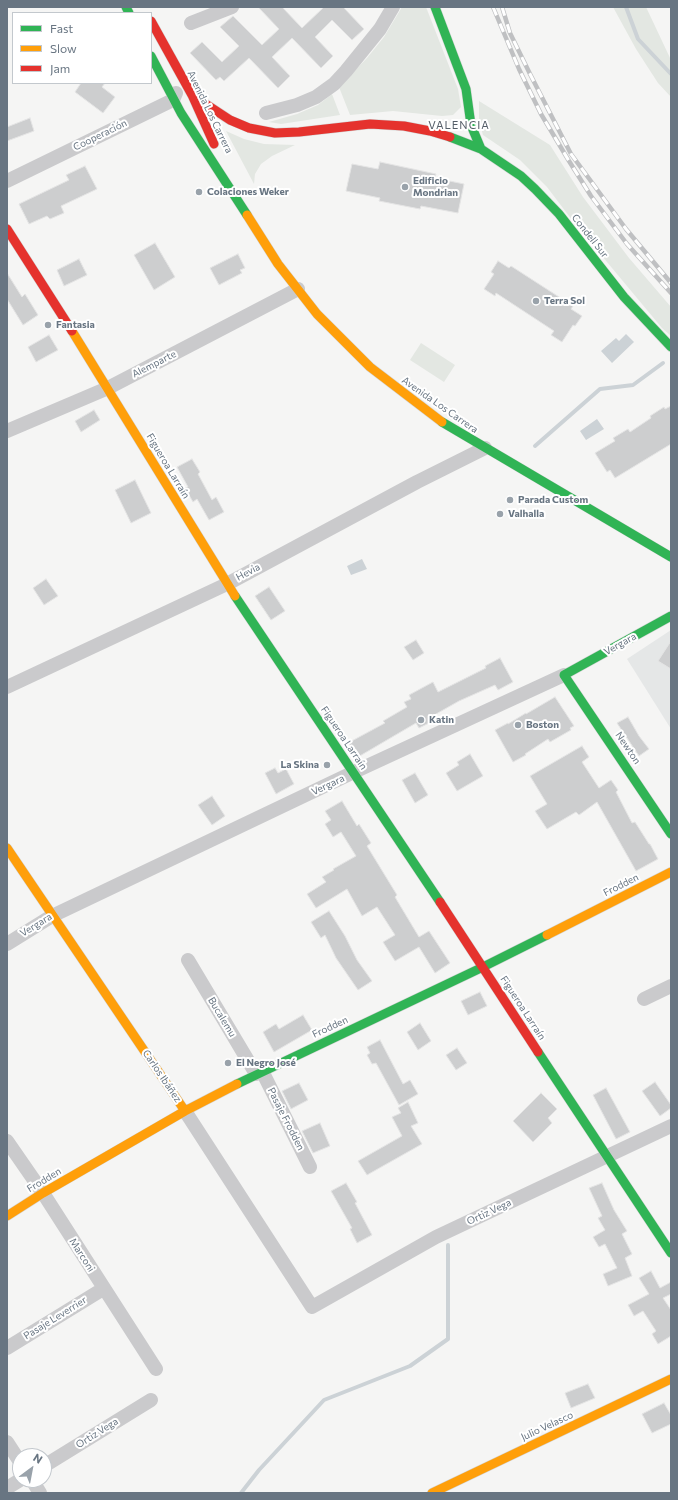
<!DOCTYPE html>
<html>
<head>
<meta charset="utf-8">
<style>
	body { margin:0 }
	#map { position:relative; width:678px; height:1500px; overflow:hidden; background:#f5f5f4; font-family:Commissioner,sans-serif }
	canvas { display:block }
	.frame { position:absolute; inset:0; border:8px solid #687582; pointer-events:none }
	.legend { position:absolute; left:12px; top:12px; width:140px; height:72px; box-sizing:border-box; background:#fff; border:1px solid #c3c8cd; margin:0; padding:5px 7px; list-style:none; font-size:12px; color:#687582 }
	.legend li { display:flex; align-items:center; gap:8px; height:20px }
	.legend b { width:20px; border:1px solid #c3c8cd }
	.north { position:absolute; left:12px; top:1448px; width:40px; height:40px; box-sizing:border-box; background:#fff; border:1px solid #c3c8cd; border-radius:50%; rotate:32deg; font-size:11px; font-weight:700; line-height:16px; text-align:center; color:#687582 }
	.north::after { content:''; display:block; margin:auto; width:14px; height:18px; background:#99a2aa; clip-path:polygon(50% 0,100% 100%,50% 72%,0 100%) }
</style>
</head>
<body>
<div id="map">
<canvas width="678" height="1500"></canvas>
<div class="frame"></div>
<ul class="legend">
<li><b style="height:5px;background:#30b455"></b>Fast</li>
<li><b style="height:5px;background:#ff9f0a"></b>Slow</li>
<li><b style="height:5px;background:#e5322d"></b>Jam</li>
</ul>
<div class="north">N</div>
</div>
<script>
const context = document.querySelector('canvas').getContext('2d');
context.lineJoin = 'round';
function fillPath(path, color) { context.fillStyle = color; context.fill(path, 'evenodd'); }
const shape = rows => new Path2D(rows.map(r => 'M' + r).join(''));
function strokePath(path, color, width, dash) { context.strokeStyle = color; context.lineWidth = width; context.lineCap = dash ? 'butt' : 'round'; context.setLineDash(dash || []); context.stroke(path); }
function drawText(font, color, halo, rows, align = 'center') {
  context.font = font + ' Commissioner,sans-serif'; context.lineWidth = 4; context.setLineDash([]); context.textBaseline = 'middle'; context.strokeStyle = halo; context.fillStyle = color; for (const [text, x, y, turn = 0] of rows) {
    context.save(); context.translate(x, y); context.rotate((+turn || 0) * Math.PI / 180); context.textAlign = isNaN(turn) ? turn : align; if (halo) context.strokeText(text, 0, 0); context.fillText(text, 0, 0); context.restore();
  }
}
fillPath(shape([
	[671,630,671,729,627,659]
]), '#e5e7e7');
fillPath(shape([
	[402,7,426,7,458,89,461,107,453,115,442,116,393,111,350,115,339,87,367,58,384,37],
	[613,7,646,7,671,60,671,97,658,83,636,49],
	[332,94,340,115,281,124,269,122,297,114,318,105],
	[479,101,550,145,583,197,629,258,671,307,671,336,662,328,572,220,547,187,520,160,483,135,479,121],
	[226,131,244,139,264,144,295,145,272,156,261,164,255,174,254,184],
	[421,343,455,365,444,382,410,360]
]), '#e3e7e2');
fillPath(shape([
	[626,334,634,342,612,363,601,351,616,338,619,341],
	[597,419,604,429,586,440,580,431],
	[362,559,367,569,351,575,347,566]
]), '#ccd2d6');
strokePath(shape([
	[626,7,638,39,671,74],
	[535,446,600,389,633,385,663,363],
	[241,1493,259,1470,324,1400,410,1366,448,1339,448,1245]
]), '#ccd2d6', 4);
const building = shape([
	[258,7,282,7,302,28,324,7,343,7,364,29,352,40,332,20,315,37,333,56,321,68,292,38,272,57,290,76,278,88,249,58,224,81,220,77,216,80,190,53,202,42,222,62,239,46,220,27,233,16,262,45,279,29,258,7],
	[81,83,105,83,102,87,115,97,103,113,75,92,81,83],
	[30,118,34,131,7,141,7,127,30,118],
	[380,162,436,174,435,178,464,184,458,213,421,206,420,209,379,201,380,198,346,191,352,164,378,169,380,162],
	[85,166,97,189,61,206,64,213,50,219,47,216,29,224,19,204,69,180,66,175,85,166],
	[155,243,175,277,154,290,134,255,155,243],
	[238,254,245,268,240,270,242,273,219,285,210,268,238,254],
	[79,259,87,275,64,286,57,270,79,259],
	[498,261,509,268,511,266,573,306,571,309,582,316,575,326,573,325,562,342,551,335,554,331,496,293,495,296,484,289,494,274,491,272,498,261],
	[7,273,22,297,25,294,38,315,23,325,7,299,7,273],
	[49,335,58,350,36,362,28,347,49,335],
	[671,406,671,444,615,478,610,470,607,472,595,453,615,441,613,438,628,429,630,432,651,418,650,416,664,407,665,409,671,406],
	[94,410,100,420,81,432,75,421,94,410],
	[192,459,200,472,198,474,212,500,216,497,224,512,209,520,197,499,193,502,185,488,188,487,177,467,192,459],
	[135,480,151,513,131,523,115,490,135,480],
	[46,579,58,596,44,605,33,588,46,579],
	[269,587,285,611,271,620,255,596,269,587],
	[416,640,424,653,413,660,404,647,416,640],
	[671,641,671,669,658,661,671,641],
	[500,658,513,682,498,690,495,685,459,701,429,718,431,722,419,728,416,723,358,757,348,743,385,723,383,721,407,707,404,702,411,699,409,695,433,682,438,692,486,668,485,666,500,658],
	[555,697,574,726,570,728,571,730,550,742,548,739,525,754,526,755,513,762,495,730,508,723,508,724,526,713,526,714,555,697],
	[628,717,639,736,649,749,639,756,617,723,628,717],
	[582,746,589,757,582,762,599,788,611,780,618,790,616,792,632,823,635,822,649,844,650,844,658,859,636,871,597,802,579,815,576,812,547,829,535,811,547,804,530,776,582,746],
	[470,754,483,776,457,791,446,773,459,765,457,762,470,754],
	[275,768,278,773,286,769,294,784,276,794,265,773,275,768],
	[415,773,428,795,415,803,402,780,415,773],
	[212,796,225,816,212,825,198,805,212,796],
	[342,801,357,826,359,824,371,843,367,846,397,895,395,897,419,937,429,931,450,963,435,973,419,947,395,961,383,942,395,935,377,907,362,916,347,889,316,908,307,894,326,882,322,877,334,870,333,869,356,856,341,832,333,837,325,824,331,820,325,811,342,801],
	[329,911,345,936,357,960,372,981,358,990,336,958,325,935,321,938,311,922,329,911],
	[480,992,487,1006,468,1015,461,1001,480,992],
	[303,1015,312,1030,274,1052,263,1032,276,1024,279,1029,303,1015],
	[420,1023,431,1041,418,1050,407,1032,420,1023],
	[380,1040,403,1084,410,1080,418,1094,399,1105,376,1063,372,1064,367,1055,370,1053,367,1047,380,1040],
	[457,1048,467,1063,456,1070,446,1055,457,1048],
	[655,1082,671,1105,671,1108,660,1116,642,1091,655,1082],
	[299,1083,308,1100,291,1109,282,1091,299,1083],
	[606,1088,630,1132,616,1139,593,1095,606,1088],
	[541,1093,557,1109,548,1118,552,1123,533,1142,513,1121,541,1093],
	[408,1102,418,1123,411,1126,422,1144,367,1175,358,1161,402,1136,392,1117,401,1113,398,1108,408,1102],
	[320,1123,330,1146,313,1153,302,1131,320,1123],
	[346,1183,357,1202,355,1203,372,1235,357,1243,350,1229,352,1228,331,1191,346,1183],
	[602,1183,614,1210,627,1231,622,1234,632,1254,625,1258,632,1276,608,1286,603,1274,617,1268,605,1244,599,1247,593,1237,605,1230,598,1218,602,1216,589,1188,602,1183],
	[651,1271,660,1288,671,1282,671,1294,663,1298,671,1310,671,1336,658,1344,652,1334,656,1331,643,1311,634,1316,628,1305,649,1294,639,1278,651,1271],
	[588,1384,595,1398,571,1408,565,1393,588,1384],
	[664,1403,671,1415,671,1424,652,1433,642,1414,664,1403]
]);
fillPath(building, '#cdcecf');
strokePath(building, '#e4e4e4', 1);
const fast = shape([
	[126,7,129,13],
	[435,7,466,89,471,125,481,149],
	[151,56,181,113,247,215],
	[450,137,481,149,521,176,535,189,559,214,624,297,671,347],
	[442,422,671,557],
	[235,596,440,902],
	[671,616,564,675,671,834],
	[538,1052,671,1253],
	[237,1084,483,967,547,935]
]);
const slow = shape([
	[247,215,278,264,317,314,370,367,442,422],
	[72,331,235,596],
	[7,848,185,1111],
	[547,935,671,872],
	[7,1216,43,1193,185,1111,237,1084],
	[432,1493,671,1379]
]);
const jam = shape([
	[151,21,192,95,214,144],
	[192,95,230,120,249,128,275,133,299,132,370,124,404,126,430,131,450,137],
	[7,229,72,331],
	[440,902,538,1052]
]);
strokePath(fast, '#d2d3d3', 10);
strokePath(slow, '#d2d3d3', 10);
strokePath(jam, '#d2d3d3', 10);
strokePath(shape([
	[191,23,232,7],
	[266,113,297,105,316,97,334,84,346,71,380,29,393,7],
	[7,181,173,100,176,93],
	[7,431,108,388,298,289],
	[7,687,227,584,417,482,485,448],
	[7,944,52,916,354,772,564,675],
	[188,960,256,1074],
	[644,999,671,986],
	[262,1071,310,1167],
	[185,1111,312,1307,436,1237,671,1126],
	[7,1141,43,1193,156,1369],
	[7,1348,103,1289],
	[7,1442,20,1462],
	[44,1466,151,1400],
	[32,1480,40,1493],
	[7,1488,20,1480]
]), '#cacacc', 14);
strokePath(fast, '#30b455', 9);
strokePath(slow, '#ff9f0a', 9);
strokePath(jam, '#e5322d', 9);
const rail = shape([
	[493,7,519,69,541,114,569,161,591,196,627,244,671,293],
	[502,7,510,33,530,74,571,154,626,229,671,283]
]);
strokePath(rail, '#bfc0c2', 4.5);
strokePath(rail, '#fff', 3, [9]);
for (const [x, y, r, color] of [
	[405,187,4,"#99a2aa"],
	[199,192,4,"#99a2aa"],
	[536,301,4,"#99a2aa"],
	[48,325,4,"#99a2aa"],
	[510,500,4,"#99a2aa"],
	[500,514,4,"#99a2aa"],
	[421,720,4,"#99a2aa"],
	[518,725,4,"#99a2aa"],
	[327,765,4,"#99a2aa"],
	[228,1063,4,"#99a2aa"]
]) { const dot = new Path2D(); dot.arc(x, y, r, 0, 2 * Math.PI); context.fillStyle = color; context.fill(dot); strokePath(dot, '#fff', 1.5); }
drawText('10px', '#687582', '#fff', [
	["Avenida Los Carrera",210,112,64],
	["Cooperación",100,135,-26],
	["Condell Sur",590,236,52],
	["Alemparte",154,364,-27],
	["Avenida Los Carrera",440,405,35],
	["Figueroa Larraín",168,466,59],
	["Hevia",248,572,-28],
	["Vergara",620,644,-29],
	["Figueroa Larraín",344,738,56],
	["Newton",628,748,56],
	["Vergara",328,785,-25],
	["Frodden",621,885,-27],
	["Vergara",36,925,-32],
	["Figueroa Larraín",523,1008,57],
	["Bucalemu",222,1017,59],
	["Frodden",330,1027,-25],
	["Carlos Ibáñez",162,1076,56],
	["Pasaje Frodden",286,1119,63],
	["Frodden",44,1180,-31],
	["Ortiz Vega",489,1212,-25],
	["Marconi",82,1255,57],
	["Pasaje Leverrier",55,1318,-32],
	["Julio Velasco",547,1426,-25],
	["Ortiz Vega",97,1433,-32]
]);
drawText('bold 10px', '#687582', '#fff', [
	["Edificio",413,181],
	["Mondrian",413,193],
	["Colaciones Weker",207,192],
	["Terra Sol",544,301],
	["Fantasia",56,325],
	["Parada Custom",518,500],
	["Valhalla",508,514],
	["Katin",429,720],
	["Boston",526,725],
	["La Skina",319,765,"right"],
	["El Negro José",236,1063]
], 'left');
context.letterSpacing = '1px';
drawText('11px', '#555e68', '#fff', [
	["VALENCIA",459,125]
]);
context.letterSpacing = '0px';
</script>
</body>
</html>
